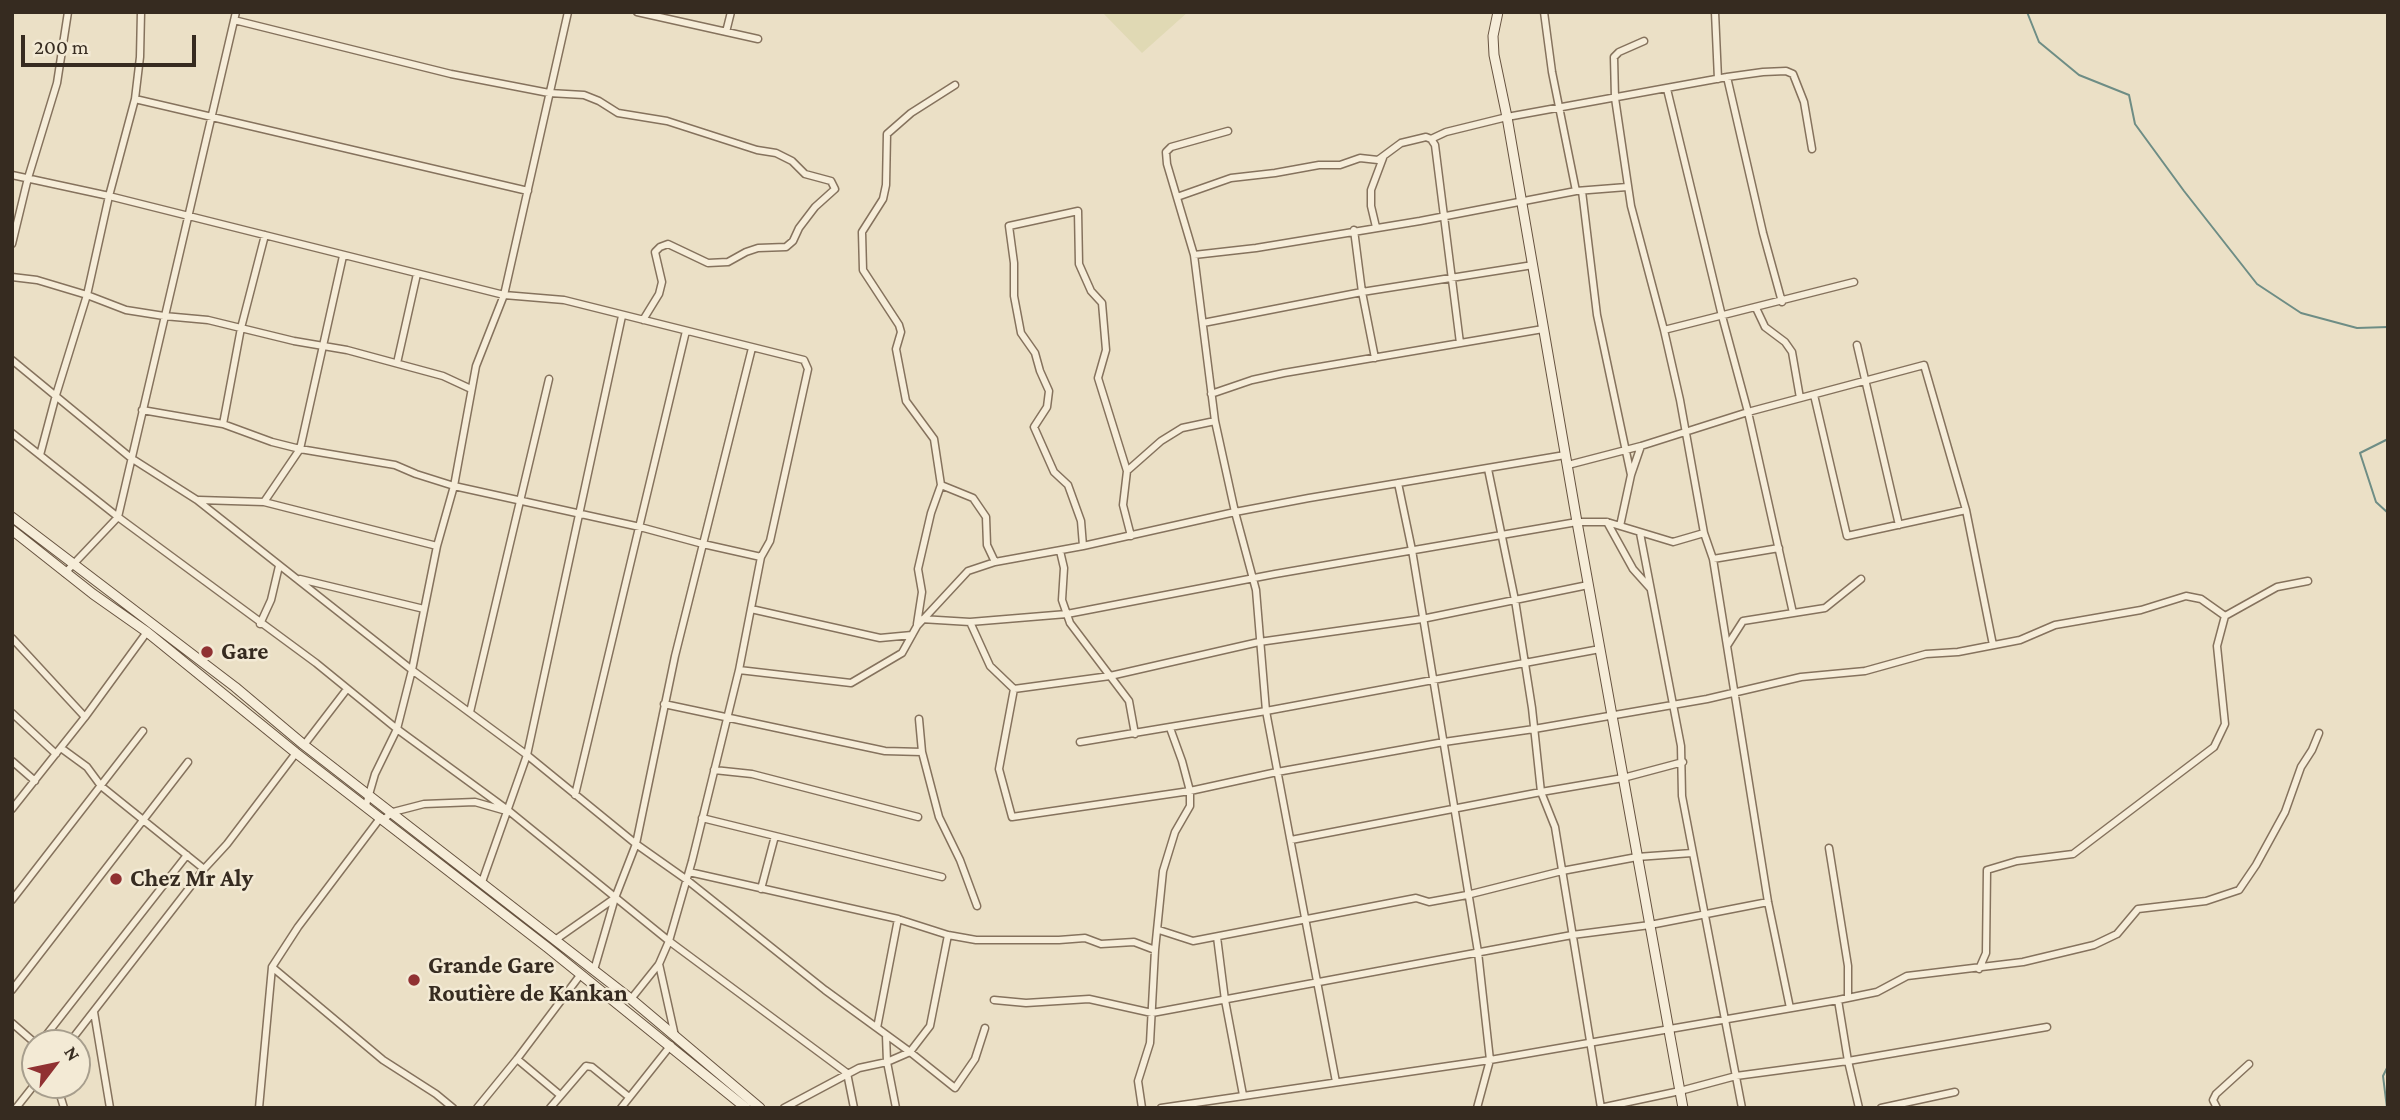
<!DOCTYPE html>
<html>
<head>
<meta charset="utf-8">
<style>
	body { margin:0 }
	#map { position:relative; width:2400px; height:1120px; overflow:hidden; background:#ebe0c6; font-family:"Crimson Pro",serif }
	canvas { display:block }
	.frame { position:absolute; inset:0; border:14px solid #362b20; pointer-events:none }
	.north { position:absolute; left:21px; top:1029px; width:70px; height:70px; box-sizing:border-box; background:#f3ead5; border:2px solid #a79e8d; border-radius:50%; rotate:58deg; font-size:19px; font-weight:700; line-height:28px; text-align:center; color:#362b20 }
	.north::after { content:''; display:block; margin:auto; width:24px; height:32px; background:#903132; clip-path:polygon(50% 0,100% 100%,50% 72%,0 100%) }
	.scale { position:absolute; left:21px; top:35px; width:175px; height:32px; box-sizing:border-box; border:4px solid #362b20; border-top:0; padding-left:9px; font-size:21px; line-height:24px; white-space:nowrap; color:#362b20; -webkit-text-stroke:5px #f3ead5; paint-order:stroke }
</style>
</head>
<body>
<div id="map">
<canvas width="2400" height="1120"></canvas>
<div class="frame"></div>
<div class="north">N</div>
<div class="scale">200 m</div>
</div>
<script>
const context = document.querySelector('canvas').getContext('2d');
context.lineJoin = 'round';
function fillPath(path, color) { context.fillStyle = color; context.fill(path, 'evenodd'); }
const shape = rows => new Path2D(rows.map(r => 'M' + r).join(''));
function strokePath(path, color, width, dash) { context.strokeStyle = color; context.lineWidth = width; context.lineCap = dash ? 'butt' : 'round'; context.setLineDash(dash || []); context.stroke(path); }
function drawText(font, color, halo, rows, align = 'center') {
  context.font = font + ' "Crimson Pro",serif'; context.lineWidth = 5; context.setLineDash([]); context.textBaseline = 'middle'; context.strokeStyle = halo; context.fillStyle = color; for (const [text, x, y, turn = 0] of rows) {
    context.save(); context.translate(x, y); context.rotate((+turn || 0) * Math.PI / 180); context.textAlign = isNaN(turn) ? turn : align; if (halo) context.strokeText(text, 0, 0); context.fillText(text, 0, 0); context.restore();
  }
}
fillPath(shape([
	[1102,12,1188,12,1142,53]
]), '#e0d9b4');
strokePath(shape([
	[2027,12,2039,42,2079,75,2129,95,2135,124,2184,191,2257,284,2301,313,2357,328,2388,327],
	[2388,439,2360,453,2376,502,2388,513],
	[2387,1108,2383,1076,2388,1066]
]), '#6e8d85', 2);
const street = shape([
	[637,12,758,39],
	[1544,12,1552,72,1576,191],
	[1715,12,1718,79],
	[234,20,451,74,549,93,584,95,599,101,618,113,667,121,757,150,776,153,792,161,805,174,831,181,835,189,815,207,799,228,793,241,786,247,758,248,746,252,728,262,708,263,668,244,660,247,655,252,662,282,659,294,643,320],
	[726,32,731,12],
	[1644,41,1619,52,1614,57,1615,98,1631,206,1664,330,1680,400,1704,533,1713,559,1727,646],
	[1727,77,1763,233,1782,302],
	[1667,89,1722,316,1748,412,1793,613],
	[135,99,528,191],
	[1228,131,1171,147,1166,152,1167,164,1194,255,1215,421,1235,512,1256,590,1266,711,1336,1082],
	[1431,139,1446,132,1507,117,1727,77,1763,72,1786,71,1793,74,1804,102,1812,149],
	[12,175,109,196,504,295,564,300,804,360,808,369,770,541,761,557,739,670],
	[1582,191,1597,315,1631,475],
	[1177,197,1231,178,1275,173,1319,165,1340,165,1360,158,1378,160,1401,143,1426,137,1431,139,1435,145,1460,343],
	[1376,227,1371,206,1371,190,1383,158],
	[1354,230,1362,292,1375,358],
	[12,244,28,178,57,83,68,12],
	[1194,255,1256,248,1420,221,1576,191,1627,187],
	[12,277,37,280,87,295,126,310,164,316,208,320,294,341,347,350,443,376,471,389],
	[1756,308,1765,327,1785,342,1792,352,1800,398],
	[1203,323,1362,292,1533,265],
	[1664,330,1854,282],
	[1857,345,1899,525],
	[12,360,131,458,197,500,412,670,527,755,636,844,687,880,825,990,910,1052,955,1088,975,1059,985,1028],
	[397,363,417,274],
	[1211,394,1252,380,1284,373,1543,329],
	[1814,395,1847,536,1966,510],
	[142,410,223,424,272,442,300,449,395,465,416,474,454,486,640,527,703,544,761,557],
	[223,424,241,328,265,235],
	[12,433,118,517,316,663,397,729,509,811,669,941,847,1073,854,1108],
	[40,455,56,395,87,295,109,196,135,99,140,57,141,12],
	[1568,465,1641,446,1748,412,1924,365,1966,510,1993,645],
	[1488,469,1515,600,1532,708,1541,792,1555,827,1601,1108],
	[1127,471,1161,441,1182,428,1215,421],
	[1398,483,1412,550,1478,952,1490,1060,1477,1108],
	[941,485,973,498,986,517,987,545,995,562],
	[199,500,264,502,437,546],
	[264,502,300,449,343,256],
	[1607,522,1633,569,1650,588],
	[1620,526,1631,475,1641,446],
	[1640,533,1681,746,1682,796,1742,1108],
	[1083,546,1081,521,1068,485,1054,472,1034,427,1047,407,1049,391,1040,371,1035,353,1021,333,1014,296,1014,263,1009,226,1078,211,1079,264,1091,291,1102,303,1106,350,1098,378,1127,471,1123,505,1131,536],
	[1060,551,1064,568,1062,600,1070,623,1129,701,1135,734],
	[1713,559,1779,548],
	[65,573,118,517,236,12],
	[300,579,424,609],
	[751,609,880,638,912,635],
	[921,619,970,622,1067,614,1275,574,1577,522,1607,522,1673,542,1704,533],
	[970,622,990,666,1014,689,999,769,1012,817,1190,791,1277,772,1444,742,1534,729,1707,699,1801,677,1865,671,1926,654,1958,652,2020,640,2055,625,2141,610,2186,596,2201,599,2225,616],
	[260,624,271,600,279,566],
	[917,624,922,592,918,569,931,513,941,485,934,439,906,401,896,349,901,332,899,325,863,270,862,232,883,199,886,185,887,134,911,113,955,85],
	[12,638,85,717],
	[1014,689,1110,676,1259,642,1422,619,1588,585],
	[664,704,885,751,922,752],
	[470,712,549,379],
	[12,713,56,754],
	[919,719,922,752,939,817,960,860,977,906],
	[1080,742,1266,711,1600,649],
	[304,745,347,689],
	[61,748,87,767,101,786,204,869],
	[12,761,35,781],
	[714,770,752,774,918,817],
	[575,795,686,331],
	[366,805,375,774,397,729,412,670,437,546,454,486,476,366,504,295,568,12],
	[12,809,85,717,147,632],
	[702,818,942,877],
	[384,819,393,812,424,804,475,802,503,810],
	[1291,840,1541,792,1623,778,1683,762],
	[1829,848,1848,966,1848,998],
	[689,872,898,919,877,1028],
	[482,882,527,755,622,316],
	[761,889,775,836],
	[12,900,143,731],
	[898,919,948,935,976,940,1059,940,1085,938,1101,944,1134,942,1155,950],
	[1159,930,1193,941,1416,898,1429,902,1467,895,1562,871,1637,857,1692,853],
	[1217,937,1225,1000,1243,1095],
	[555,940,615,898],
	[659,964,675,1036],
	[272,967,383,1060,436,1094,453,1108],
	[1979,969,1986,953,1987,870,2017,861,2073,854,2214,747,2225,724,2217,646,2225,616,2277,587,2308,581],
	[594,970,615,898,636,844,675,656,752,348],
	[12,990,188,762],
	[631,999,659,964,669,941,692,861,739,670,851,683,902,653,917,626,968,571,995,562,1083,546,1235,512,1309,498,1565,455],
	[994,1000,1026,1003,1089,999,1152,1013,1572,935,1650,925,1768,902],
	[1838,1000,1848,1061,1859,1108],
	[1790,1008,1768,902,1727,646,1743,621,1825,608,1861,579],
	[94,1012,110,1108],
	[12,1023,35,1043],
	[886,1035,887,1062,896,1108],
	[40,1043,187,855],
	[69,1043,204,869,227,844,296,753],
	[517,1059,560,1095],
	[57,1085,64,1108],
	[16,1108,35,1084],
	[259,1108,272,967,298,927,381,817],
	[477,1108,517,1059,581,974],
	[550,1108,586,1066,592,1067,629,1097],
	[621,1108,671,1045],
	[784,1108,859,1068,887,1062,910,1052,930,1026,948,935],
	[1142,1108,1138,1081,1150,1043,1155,950,1163,871,1175,832,1190,806,1190,791,1182,761,1170,728],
	[1161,1108,1490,1060,1838,1000,1877,992,1907,976,2023,962,2094,945,2117,934,2138,909,2206,901,2239,890,2256,865,2285,812,2301,767,2312,750,2319,733],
	[1600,1108,1680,1091,1736,1076,1848,1061,2047,1027],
	[1881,1108,1955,1092],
	[2217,1108,2213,1100,2216,1094,2249,1064]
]);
const secondary = shape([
	[1498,12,1493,36,1494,55,1507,117,1577,522,1683,1108],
	[12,517,235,687,304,745,631,999,760,1108],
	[12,530,93,594,147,632,296,753,548,948,746,1108]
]);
strokePath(street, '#85725d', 9);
strokePath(secondary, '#675340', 11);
strokePath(street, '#f6edd9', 6);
strokePath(secondary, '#f6edd9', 9);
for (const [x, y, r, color] of [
	[207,652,7,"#903132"],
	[116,879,7,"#903132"],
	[414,980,7,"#903132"]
]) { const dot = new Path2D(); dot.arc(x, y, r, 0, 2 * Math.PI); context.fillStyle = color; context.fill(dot); strokePath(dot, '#f3ead5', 2.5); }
drawText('bold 24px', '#362b20', '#f3ead5', [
	["Gare",221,652],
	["Chez Mr Aly",130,879],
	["Grande Gare",428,966],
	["Routière de Kankan",428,994]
], 'left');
</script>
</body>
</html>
